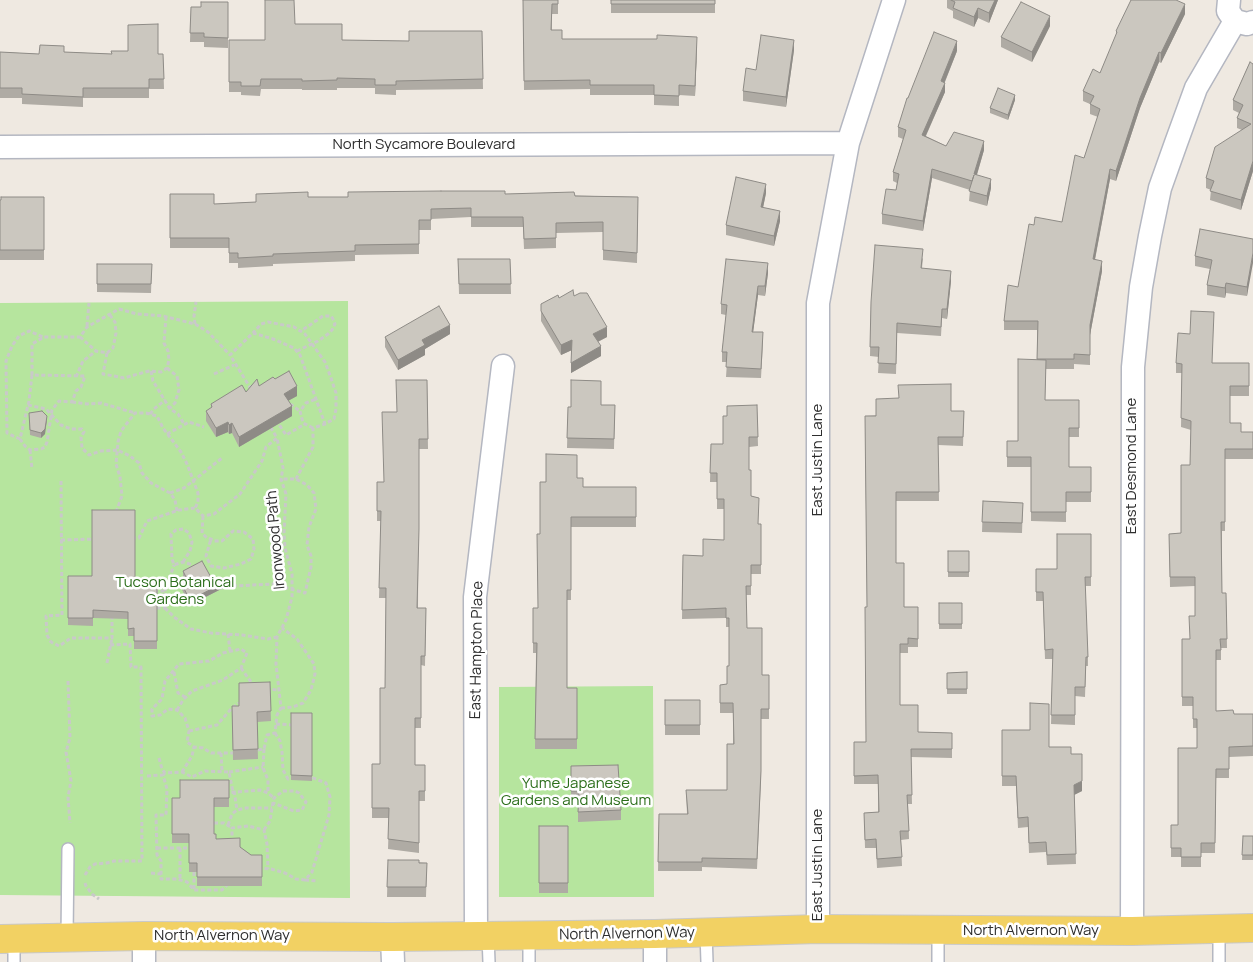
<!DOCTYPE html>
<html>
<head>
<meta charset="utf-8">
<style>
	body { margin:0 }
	canvas { display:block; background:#efe9e1 }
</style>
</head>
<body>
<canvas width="1253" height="962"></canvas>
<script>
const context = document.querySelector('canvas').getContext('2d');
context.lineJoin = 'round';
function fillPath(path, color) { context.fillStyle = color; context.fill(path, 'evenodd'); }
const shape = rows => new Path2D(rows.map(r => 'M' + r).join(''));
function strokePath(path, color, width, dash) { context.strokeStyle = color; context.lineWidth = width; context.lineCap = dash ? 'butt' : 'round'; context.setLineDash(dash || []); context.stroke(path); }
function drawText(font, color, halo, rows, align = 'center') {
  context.font = font + ' Manrope,sans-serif'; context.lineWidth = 5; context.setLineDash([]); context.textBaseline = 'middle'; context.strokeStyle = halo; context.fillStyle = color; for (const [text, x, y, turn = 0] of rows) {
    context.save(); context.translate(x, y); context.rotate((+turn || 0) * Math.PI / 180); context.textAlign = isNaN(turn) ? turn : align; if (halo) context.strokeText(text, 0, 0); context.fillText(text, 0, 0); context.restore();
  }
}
fillPath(shape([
	[348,301,350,898,0,895,0,303],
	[653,686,654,897,499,897,499,687]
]), '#b6e59e');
const lane = shape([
	[706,933,707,962],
	[529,935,529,962],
	[488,936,489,962],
	[67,938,68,849],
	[14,939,14,962],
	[938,962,938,930],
	[1219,962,1219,929]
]);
const street = shape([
	[1229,0,1228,11,1235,21,1247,24,1253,22],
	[0,147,848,143],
	[818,929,818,303,848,143,894,0],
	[1132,931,1133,367,1141,287,1150,236,1160,188,1176,143,1196,88,1235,21],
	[655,934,655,962],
	[476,935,475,597,503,366],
	[392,937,393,962],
	[144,962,144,936]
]);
const primary = shape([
	[0,939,144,936,392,937,655,934,818,929,1132,931,1253,928]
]);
strokePath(lane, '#b4b7c1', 14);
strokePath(street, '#b4b7c1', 25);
strokePath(primary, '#c9c9c9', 30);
strokePath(shape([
	[195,324,194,316,196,302],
	[87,326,89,303],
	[80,337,96,351,107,353,103,374,124,378,149,371,161,372,167,368,169,360,168,351,164,343,166,317],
	[297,351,318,341,328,334,332,330,335,324,333,319,331,316,323,316,301,331],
	[107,353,113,348,116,333,115,322,110,315],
	[167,368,177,376,179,390,175,403,170,408],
	[151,371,153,381,170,409,178,414,184,424],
	[214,374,234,365],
	[32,375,29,401,20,439,25,446,30,450,41,449,45,447,47,442,52,410,59,401,72,402,76,391,81,387,85,376,32,375,32,344,44,337,80,337,87,327,119,309,137,314,163,316,195,324,208,332,230,355],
	[76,377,83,361,96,351],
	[251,389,230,355,253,333,273,339,294,348,300,355,325,424,334,419,336,409,336,393,331,378,325,362,305,334,294,327,268,322,261,324,253,333],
	[72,402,87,404,101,403,135,413],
	[290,404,300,411],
	[28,405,46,409,61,425,71,429,82,429,84,432,81,437,82,448,89,455,101,451,117,450,130,456,139,463,142,473,151,483,170,493,175,500,177,511],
	[150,414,154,409,165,400],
	[276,420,286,435,305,424],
	[313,428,303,423,300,411,306,403,316,399],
	[167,434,189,422,204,427],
	[20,439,7,433,6,361,12,346,19,336,29,331,43,337],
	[30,450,32,469],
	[296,479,313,447,313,428,325,424],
	[61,481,62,615,46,616,47,635,51,642,59,646,71,638,112,638,112,615],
	[170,493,184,488,222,458],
	[116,512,122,496,120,477,116,464,118,442,121,431,135,413,146,413,157,416,163,428,181,452,187,464,198,493,198,502,195,508],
	[203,516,202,533,207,538,211,539,214,541,222,541,233,531,244,532,253,539,254,549,251,559,241,564,224,568,211,566,206,556,211,539],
	[132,538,139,538,147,521,179,510,195,508,203,516,214,514,240,494,262,461,266,447,277,438,270,426],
	[61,540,96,539],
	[183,562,190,551,192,542,189,533,183,529,176,530,171,534,172,559,174,565,183,562,193,565,195,569],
	[220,588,234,586,273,584,305,593,311,567,311,556,307,545,309,527,316,509,314,493,307,485,296,479,281,479],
	[154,591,165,591,165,608,155,608],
	[165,591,174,565],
	[165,598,177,598,187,594],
	[165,608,174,617,191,629,211,633,242,635,268,639,277,637],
	[228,634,230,651],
	[107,663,112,638],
	[241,668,254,686],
	[174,672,178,693,185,697],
	[68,681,70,738,66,752,71,781,68,797,70,823],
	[266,689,278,690],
	[281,708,293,707,303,703,311,690,315,674,314,664,297,639,282,628],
	[177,710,183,700,192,691,223,680,241,668,247,653,241,649,223,653,209,661,179,664,165,681,162,699,152,709,152,716,160,715,168,709,177,710,185,718,189,731,187,742,194,747,203,748,211,753,233,753],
	[276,724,295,725],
	[189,731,217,725,232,708,239,703],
	[275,733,280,741,282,752,283,770,288,779,295,777],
	[264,749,263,768,268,780,268,792],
	[258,750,264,749,267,735,275,733,277,715,281,708,276,664,277,637,286,620,292,597,292,574,285,548,284,533,286,494,281,479,283,468,277,438],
	[221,753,222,771],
	[159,758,162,769,165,773,182,772,192,777,205,771,229,772,233,792],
	[182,772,192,756,194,747],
	[229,772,263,767],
	[165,773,163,775,167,789,166,815,156,815,157,855,161,861,161,879,177,879,187,882,194,890,222,890,229,883],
	[147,776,163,775],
	[234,791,237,810],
	[225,793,260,790,268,793,274,798],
	[214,823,224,823,232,828],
	[228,825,232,814,237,810,246,808,272,808],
	[264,830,270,821,272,808,274,798,283,791,295,791,299,793,306,802,302,810,294,811,273,803],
	[232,842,232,828,248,826,264,830,267,844,268,869],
	[157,848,189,848],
	[180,848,180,879],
	[258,868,271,869,285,873,296,879,305,880,312,872,329,815,330,797,326,783,308,776],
	[194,872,194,890],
	[151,873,161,874],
	[85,875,90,867,95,864,107,863,114,861,142,861,141,667,131,667,130,644,110,645],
	[305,880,318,881],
	[85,883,86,886,92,894,99,899]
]), '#c9c9c9', 3, [4, 2.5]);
strokePath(lane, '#fff', 11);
strokePath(street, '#fff', 22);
strokePath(primary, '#f2d163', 28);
fillPath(shape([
	[523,0,558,0,558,14,552,14,552,30,562,39,697,47,695,96,679,95,679,106,654,105,654,95,590,95,590,89,524,90],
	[611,0,715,0,715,13,611,13],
	[947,0,998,0,989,23,978,18,974,27,953,18,953,11,947,8],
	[228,2,228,48,204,47,204,42,190,42,191,7,201,7],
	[1185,14,1161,63,1159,62,1140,108,1116,181,1110,179,1095,260,1102,271,1090,335,1090,365,1074,364,1074,369,1046,369,1045,400,1079,400,1079,437,1069,437,1069,467,1091,467,1091,502,1066,502,1066,522,1031,521,1031,467,1007,467,1007,441,1018,441,1037,359,1037,330,1004,330,1004,321,1018,287,1034,225,1062,222,1098,117,1090,114,1090,104,1083,101,1083,91,1100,73,1116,36,1116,31],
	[295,24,342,40,409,41,482,31,483,89,396,90,396,95,375,94,375,88,337,88,337,90,302,90,302,89,261,89,260,96,241,95,241,92,229,92,229,40,265,40],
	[1050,26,1032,62,1001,47,1001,37],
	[794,50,786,107,743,101,743,91,756,70],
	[957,51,945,82,945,92,926,136,946,146,984,150,977,175,991,188,987,206,969,201,970,190,932,178,923,231,882,224,882,214,896,190,897,183,893,181,893,172,903,139,898,137,898,127,908,98],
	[0,52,39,54,64,52,112,54,163,54,164,89,149,89,149,98,83,98,83,107,22,104,22,98,0,98],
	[1250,62,1253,171,1241,210,1210,200,1211,190,1206,188,1206,178,1242,130,1237,128,1237,118,1239,113,1233,110,1233,100],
	[1015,100,1008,120,990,113,990,108],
	[766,193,763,208,780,221,774,246,726,235,726,225],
	[170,194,214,204,256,202,308,197,348,197,505,194,638,197,637,263,603,260,603,232,556,233,556,248,524,249,523,227,471,227,471,217,431,219,431,230,419,230,419,254,355,255,355,261,273,264,273,266,238,268,238,263,229,263,229,248,170,248],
	[44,197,44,260,0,260,0,200],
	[1253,239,1247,296,1226,293,1225,298,1207,295,1207,285,1210,269,1195,266,1195,256],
	[923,258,922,268,951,281,947,319,942,318,941,336,897,333,896,374,878,373,879,357,870,356,871,302],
	[458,259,510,259,511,294,459,294],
	[97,264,152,264,151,293,97,292],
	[768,273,765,296,758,295,753,332,763,342,761,378,726,377,727,362,722,362,722,352,726,315,721,314,721,304],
	[574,296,607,337,598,342,601,356,571,373,572,350,561,355,541,321,541,304,559,298],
	[450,334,425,349,425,355,398,370,385,347,385,337],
	[1176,363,1249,363,1249,396,1230,396,1230,423,1241,432,1253,432,1253,459,1225,459,1225,531,1222,531,1222,593,1226,593,1227,648,1221,648,1221,660,1216,660,1216,711,1234,714,1253,714,1253,756,1229,757,1229,778,1216,778,1215,853,1201,853,1201,867,1181,867,1181,857,1171,857,1171,825,1178,825,1197,748,1197,728,1193,728,1193,706,1182,706,1182,680,1190,639,1195,616,1195,586,1170,587,1169,534,1181,533,1190,465,1191,430,1181,427,1182,373,1176,373],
	[275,379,297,396,288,401,292,416,239,447,232,433,229,434,228,432,216,437,206,421,206,411,211,408,211,404,246,392],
	[427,380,428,449,419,449,418,608,426,608,425,666,421,665,421,728,415,728,415,765,425,765,425,801,419,801,419,853,388,849,389,818,372,818,372,764,380,764,385,688,386,598,379,598,381,521,377,521,377,482,384,482,397,412],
	[601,405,615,405,614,449,567,448,568,407],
	[757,405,758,446,749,447,749,470,751,496,758,524,761,524,761,574,751,574,751,595,746,595,747,628,762,675,769,675,769,719,761,719,761,780,757,869,702,867,702,871,658,871,659,814,687,814,686,790,727,790,733,744,733,713,720,713,720,685,727,684,729,666,729,627,726,627,726,618,682,619,683,555,703,556,724,540,724,509,717,509,717,482,710,482,711,444,723,444,727,416],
	[951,411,964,411,963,446,938,445,939,501,896,501,896,563,904,607,918,607,918,647,908,647,908,653,900,653,900,705,918,732,952,733,952,758,911,757,912,804,908,804,909,839,901,840,902,866,877,868,876,848,865,848,864,813,878,812,878,784,854,784,854,742,866,742,867,607,865,416],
	[29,413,47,421,45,434,41,438,30,435],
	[577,478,583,487,636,487,636,527,571,527,571,600,567,600,567,688,577,688,577,749,535,749,536,653,533,653,533,608,538,608,540,534,546,482],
	[983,501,1023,503,1022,533,982,532],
	[1091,534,1091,586,1085,586,1088,657,1088,666,1086,666,1085,697,1075,696,1075,725,1051,724,1053,659,1045,659,1043,601,1036,601,1036,579,1057,569],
	[948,551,969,551,969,577,948,577],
	[183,571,213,581,227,586,190,605,180,586,180,581,185,581,183,576],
	[68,576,135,579,157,579,157,649,134,649,134,636,128,636,128,619,93,618,93,626,68,625],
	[939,603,962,603,962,629,939,629],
	[967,672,967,694,947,694,947,673],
	[270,682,271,721,257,722,258,759,233,760,232,706,239,706],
	[665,700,700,700,700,735,665,735],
	[291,713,312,713,312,781,291,780],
	[1002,730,1049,747,1071,754,1082,791,1074,795,1076,864,1047,865,1046,852,1029,853,1028,827,1018,828,1016,786,1002,786],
	[571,766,621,810,621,820,578,822,578,801,571,801],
	[229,780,229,807,214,807,214,834,216,839,240,847,251,855,262,855,262,886,197,886,197,872,189,872,189,843,172,843,172,798,180,798],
	[539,826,568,826,568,893,539,893],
	[1243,836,1253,836,1253,860,1242,860],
	[388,860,427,863,426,897,387,897]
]), '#afaba4');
fillPath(shape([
	[995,0,998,0,989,23,989,13],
	[1185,4,1185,14,1161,63,1161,53],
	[978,8,978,18,974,27,974,17],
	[1050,16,1050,26,1032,62,1032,52],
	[697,37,697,47,695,96,695,86],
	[794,40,794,50,786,107,786,97],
	[957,41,957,51,941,91,941,81],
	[1159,52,1159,62,1140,108,1116,181,1116,171,1140,98],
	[945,83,945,92,922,144,922,135],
	[1015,95,1015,100,1008,120,1008,115],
	[984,141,984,150,974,184,974,174],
	[1253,161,1253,171,1241,210,1241,200],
	[932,169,932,178,923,231,923,221],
	[1110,169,1110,179,1093,269,1093,259],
	[991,179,991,188,987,206,987,196],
	[766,184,766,193,761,217,761,207],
	[780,211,780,221,774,246,774,236],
	[1253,253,1253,263,1247,296,1247,287],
	[1102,261,1102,271,1090,335,1090,365,1090,325],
	[768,263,768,273,765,296,765,286],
	[951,271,951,281,947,319,947,309],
	[1226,283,1226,293,1225,298,1225,288],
	[758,286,758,295,752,341,752,332],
	[450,325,450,334,425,349,425,355,398,370,398,360,422,340],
	[607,327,607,337,593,344,593,334],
	[572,340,572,350,561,355,561,345],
	[601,346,601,356,571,373,571,363],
	[297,386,297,396,284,403,284,394],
	[292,406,292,416,239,447,239,437],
	[47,416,45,434,41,438,41,433],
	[228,422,228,432,216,437,216,428],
	[232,423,232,433,229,434,229,425],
	[227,581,227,586,190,605,190,600],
	[1082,781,1082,791,1074,795,1074,785]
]), '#8e8b86');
const building = shape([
	[265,0,294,0,295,24,342,24,342,40,409,41,409,31,482,31,483,79,396,81,396,85,375,85,375,79,337,78,337,80,302,81,302,79,261,79,260,86,241,86,241,82,229,82,229,40,265,40,265,0],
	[523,0,558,0,558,4,552,4,551,30,562,30,562,39,657,39,657,35,697,37,695,86,679,85,679,96,654,95,654,85,590,85,590,80,524,81,523,0],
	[611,0,715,0,715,4,611,4,611,0],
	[951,0,995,0,989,13,978,8,974,17,953,8,955,2,951,0],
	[1131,0,1176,0,1185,4,1161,53,1159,52,1140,98,1116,171,1110,169,1093,259,1102,261,1090,325,1090,355,1074,354,1074,359,1037,359,1038,321,1004,321,1008,285,1018,287,1029,224,1034,225,1035,217,1062,222,1075,155,1084,158,1100,109,1090,104,1094,96,1083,91,1093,69,1100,73,1117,32,1116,31,1131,0],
	[201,2,228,2,228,38,204,37,204,33,190,33,191,7,201,7,201,2],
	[1021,2,1050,16,1032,52,1001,37,1021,2],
	[158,24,158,54,163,54,164,79,149,79,149,88,83,88,83,97,22,94,22,88,0,88,0,52,39,54,40,45,64,46,64,52,112,54,111,51,128,51,128,25,158,24],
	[934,32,957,41,941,81,945,83,922,135,946,146,954,132,984,141,974,174,991,179,987,196,969,191,974,175,972,181,932,169,923,221,882,214,886,189,896,190,899,174,893,172,906,130,898,127,907,98,908,98,934,32],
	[761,35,794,40,786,97,743,91,746,68,756,70,761,35],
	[1250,62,1253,64,1253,161,1241,200,1210,191,1214,181,1206,178,1215,147,1251,124,1237,118,1243,105,1233,100,1250,62],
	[998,88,1015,95,1008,115,990,108,998,88],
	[736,177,766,184,761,207,780,211,774,236,726,225,736,177],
	[441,191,505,191,505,194,574,192,575,196,638,197,637,253,603,250,603,222,556,223,556,238,524,239,523,217,471,217,471,208,431,209,431,220,419,220,419,244,355,245,355,251,273,254,273,256,238,258,238,253,229,253,229,238,170,238,170,194,214,194,214,204,256,202,256,194,308,192,308,197,348,197,348,192,441,191],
	[1,197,44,197,44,250,0,250,0,200,1,200,1,197],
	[1200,229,1253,239,1253,253,1247,287,1226,283,1225,288,1207,285,1212,260,1195,256,1200,229],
	[875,245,923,249,921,268,951,271,947,309,942,309,941,327,897,323,896,364,878,363,879,347,870,347,871,302,875,245],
	[458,259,510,259,511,284,459,284,458,259],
	[726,259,768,263,765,286,758,286,752,332,763,332,761,369,726,367,727,352,722,352,727,305,721,304,726,259],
	[97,264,152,264,151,284,97,284,97,264],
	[573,290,574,296,580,293,587,293,607,327,593,334,601,346,571,363,572,340,561,345,541,311,541,304,558,295,559,298,573,290],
	[439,306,450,325,422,340,425,345,398,360,385,337,439,306],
	[1191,311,1214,312,1212,363,1249,363,1249,386,1230,386,1230,423,1241,423,1241,432,1253,432,1253,449,1225,449,1225,522,1221,522,1222,593,1226,593,1227,639,1220,639,1221,650,1216,650,1216,711,1233,710,1234,714,1253,714,1253,746,1229,747,1229,769,1216,769,1215,843,1201,843,1201,857,1181,857,1181,848,1171,848,1171,825,1178,825,1178,748,1197,748,1197,719,1193,719,1193,697,1182,697,1182,639,1190,639,1189,616,1195,616,1195,577,1170,577,1169,534,1181,533,1181,465,1190,465,1191,421,1181,418,1182,364,1176,363,1178,333,1190,334,1191,311],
	[1018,359,1046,360,1045,400,1079,400,1079,428,1069,428,1069,467,1091,467,1091,492,1066,492,1066,512,1031,512,1031,457,1007,457,1007,441,1018,441,1018,359],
	[289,371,297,386,284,394,292,406,239,437,232,423,229,425,228,422,216,428,206,411,212,407,211,404,242,385,246,392,257,379,259,386,273,377,275,379,289,371],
	[396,380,427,380,428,439,419,439,419,529,417,608,426,608,425,656,421,656,421,718,415,718,415,765,425,765,425,791,419,791,419,843,388,839,389,808,372,808,372,764,380,764,380,688,385,688,386,588,379,588,381,511,377,511,377,482,384,482,382,412,397,412,396,380],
	[571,380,601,381,601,405,615,405,614,439,567,438,568,407,571,407,571,380],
	[951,384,951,411,964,411,963,437,938,437,939,492,896,492,896,563,904,563,904,607,918,607,918,639,908,638,908,644,900,644,900,705,918,705,918,732,952,733,952,749,911,749,912,795,907,795,909,831,900,831,902,857,877,859,876,839,865,840,864,813,879,812,878,775,854,776,854,742,866,742,865,607,867,607,865,416,876,416,876,399,899,398,898,385,951,384],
	[757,405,758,437,749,437,749,470,751,470,751,496,759,498,758,524,761,524,761,565,751,565,751,586,746,586,747,628,762,628,762,675,769,675,769,709,761,709,761,771,757,859,702,858,702,862,658,862,659,814,688,814,686,790,727,790,727,744,734,744,733,703,720,703,720,685,727,684,727,666,729,666,729,618,726,618,726,608,682,610,683,555,703,556,703,539,724,540,724,499,717,499,717,473,710,473,711,444,723,444,723,416,727,416,727,406,757,405],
	[42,411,47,416,45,429,41,433,30,430,29,413,42,411],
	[546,454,577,455,577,478,583,478,583,487,636,487,636,517,571,517,571,590,567,590,567,688,577,688,577,739,535,739,537,643,533,643,533,608,538,608,537,534,540,534,540,482,546,482,546,454],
	[983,501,1023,503,1022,523,982,522,983,501],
	[92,510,135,510,135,579,157,579,157,641,134,641,134,628,128,629,128,612,93,610,93,618,68,618,68,576,92,576,92,510],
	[1057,534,1091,534,1091,577,1085,577,1088,657,1086,657,1085,687,1075,687,1075,715,1051,715,1053,649,1045,650,1043,592,1036,592,1036,569,1057,569,1057,534],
	[948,551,969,551,969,572,948,572,948,551],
	[202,561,213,581,227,581,190,600,180,581,188,581,183,571,202,561],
	[939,603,962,603,962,624,939,624,939,603],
	[967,672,967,689,947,689,947,673,967,672],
	[270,682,271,711,257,712,258,749,233,750,232,706,239,706,239,683,270,682],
	[665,700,700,700,700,725,665,725,665,700],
	[1030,703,1049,704,1049,747,1071,747,1071,754,1082,754,1082,781,1074,785,1076,854,1047,855,1046,842,1029,843,1028,817,1018,818,1016,776,1002,776,1002,730,1030,730,1030,703],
	[291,713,312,713,312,776,291,775,291,713],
	[618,765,621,810,578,812,579,791,571,791,571,766,618,765],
	[180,780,229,780,229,798,214,798,214,834,216,834,216,839,240,838,240,847,251,855,262,855,262,877,197,877,197,863,189,863,189,834,172,834,172,798,180,798,180,780],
	[539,826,568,826,568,883,539,883,539,826],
	[1243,836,1253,836,1253,855,1242,855,1243,836],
	[388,860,419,860,419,863,427,863,426,887,387,887,388,860]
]);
fillPath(building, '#cbc7bf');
strokePath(building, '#8e8b86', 1);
drawText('15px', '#2e2e2e', '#fff', [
	["North Sycamore Boulevard",424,145],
	["East Justin Lane",818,460,-90],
	["East Desmond Lane",1132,466,-90],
	["Ironwood Path",276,540,-95],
	["East Hampton Place",477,650,-89],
	["East Justin Lane",818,865,-90],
	["North Alvernon Way",1031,931],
	["North Alvernon Way",627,934,-1],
	["North Alvernon Way",222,936]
]);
drawText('15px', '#2c6e1b', '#fff', [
	["Tucson Botanical",175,583],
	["Gardens",175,600],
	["Yume Japanese",576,784],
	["Gardens and Museum",576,801]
]);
</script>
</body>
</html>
